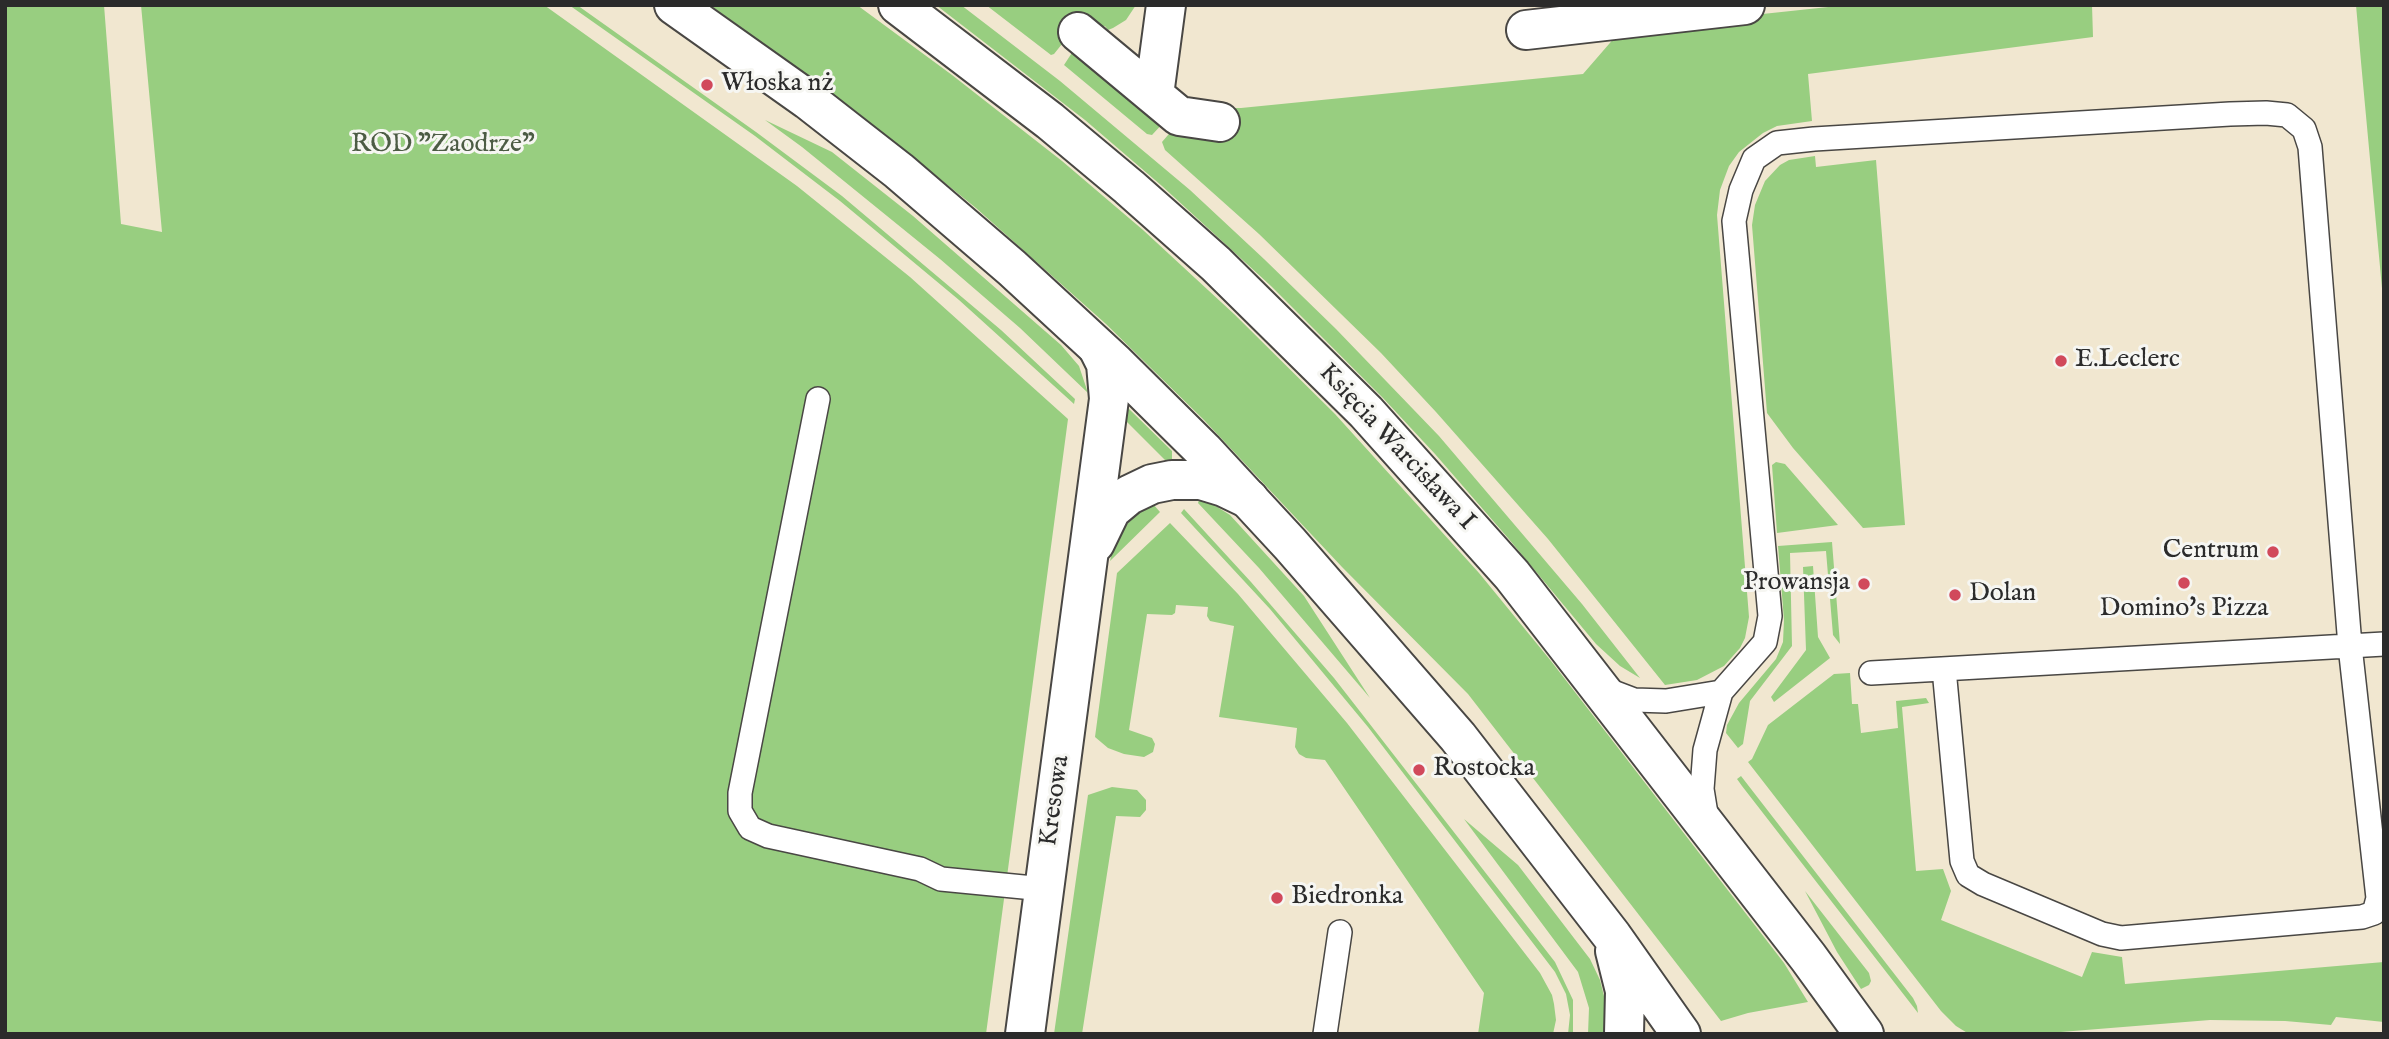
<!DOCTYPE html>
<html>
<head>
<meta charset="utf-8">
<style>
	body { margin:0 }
	#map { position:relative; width:2389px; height:1039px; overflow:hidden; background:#f1e7d0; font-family:"IM FELL English",serif }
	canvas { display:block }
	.frame { position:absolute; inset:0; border:7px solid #2b2b2b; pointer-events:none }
</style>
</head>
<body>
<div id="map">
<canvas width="2389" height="1039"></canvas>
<div class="frame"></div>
</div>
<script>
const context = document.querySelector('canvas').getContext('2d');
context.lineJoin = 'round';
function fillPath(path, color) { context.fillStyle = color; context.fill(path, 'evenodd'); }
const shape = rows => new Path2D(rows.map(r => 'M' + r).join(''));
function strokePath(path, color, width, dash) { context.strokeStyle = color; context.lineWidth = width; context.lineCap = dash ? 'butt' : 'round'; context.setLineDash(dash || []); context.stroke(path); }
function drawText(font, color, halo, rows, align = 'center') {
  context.font = font + ' "IM FELL English",serif'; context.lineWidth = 6; context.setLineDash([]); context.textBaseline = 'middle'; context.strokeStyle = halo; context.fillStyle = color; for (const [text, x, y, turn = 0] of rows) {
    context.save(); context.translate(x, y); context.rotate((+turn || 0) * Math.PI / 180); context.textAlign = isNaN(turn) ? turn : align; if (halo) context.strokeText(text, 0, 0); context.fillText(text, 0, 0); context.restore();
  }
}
fillPath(shape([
	[5,5,104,5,121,224,162,232,141,5,544,5,797,186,910,277,1068,419,986,1034,5,1034],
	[569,5,577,5,756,132,842,196,1001,330,1075,399,1074,404,959,300,840,201,755,136],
	[710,5,857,5,952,75,1062,161,1143,230,1234,314,1335,414,1479,573,1551,661,1784,963,1808,1002,1748,1013,1721,1021,1468,694,1342,567,1204,420,1106,324,976,208,857,112],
	[936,5,961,5,1060,81,1190,190,1264,259,1336,329,1439,436,1582,604,1640,678,1620,666,1596,644,1508,538,1435,454,1383,398,1271,286,1162,186,1085,120],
	[986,5,1136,5,1126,20,1113,28,1108,30,1105,26,1102,28,1074,29,1054,54,1051,55],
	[1847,5,2047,5,2050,7,2092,5,2093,37,1808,74,1812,121,1777,126,1763,133,1739,152,1729,166,1720,190,1717,215,1749,617,1745,638,1740,648,1724,666,1697,680,1665,685,1548,539,1436,412,1381,353,1259,234,1165,150,1162,142,1174,128,1221,108,1241,108,1583,74,1622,29],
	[2356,5,2384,5,2384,310,2361,62],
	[1077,45,1165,121,1152,135,1147,134,1064,65],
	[765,120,832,152,913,216,1061,345,1079,366,1088,393,1020,328,940,259,802,147],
	[1815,156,1816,167,1876,160,1905,525,1863,528,1793,448,1767,413,1752,225,1755,205,1765,181,1780,165,1789,160],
	[1127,407,1172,451,1172,461,1166,461,1118,413],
	[1776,462,1785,464,1838,525,1777,533,1772,465],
	[1199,500,1214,505,1230,515,1304,596,1370,698,1259,568,1198,503],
	[1153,504,1160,512,1110,561,1113,548,1123,528,1139,512],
	[1184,509,1251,582,1334,678,1555,962,1573,1000,1573,1034,1568,1034,1570,1015,1566,994,1555,972,1368,727,1270,609,1181,513],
	[1170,523,1238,594,1347,723,1540,973,1552,995,1554,1004,1556,1020,1553,1034,1478,1034,1484,993,1325,760,1306,758,1299,754,1295,747,1297,728,1219,717,1234,626,1210,621,1207,616,1208,607,1176,605,1175,613,1172,615,1147,614,1129,730,1152,738,1155,744,1153,752,1144,757,1124,754,1108,748,1095,737,1117,573],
	[1832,542,1840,644,1833,635,1826,551,1790,553,1792,646,1750,701,1743,744,1738,748,1726,733,1727,725,1739,703,1776,659,1783,642,1784,620,1778,546],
	[1813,566,1818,637,1830,658,1774,702,1771,697,1806,650,1803,567],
	[1850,673,1852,704,1858,704,1861,733,1898,728,1896,701,1926,698,1929,703,1902,707,1916,871,1943,869,1951,891,1941,920,2082,977,2092,952,2122,957,2125,984,2384,962,2384,1022,2336,1017,2331,1025,2285,1021,2210,1020,2036,1034,1969,1034,1956,1026,1941,1011,1748,762,1752,759,1768,725,1834,674],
	[1741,776,1913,998,1917,1006,1918,1013,1742,786,1737,779],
	[1112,787,1137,790,1146,800,1146,810,1140,817,1116,816,1082,1034,1054,1034,1088,795],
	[1464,819,1518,865,1590,959,1600,980,1604,996,1606,1016,1604,1034,1588,1034,1589,1008,1578,972],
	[1805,891,1869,973,1871,981,1869,985,1861,989,1837,952]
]), '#98ce80');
const lane = shape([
	[818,399,740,793,740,811,750,828,768,836,920,869,941,879,1044,889],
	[1871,673,2384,644],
	[1605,689,1634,700,1666,701,1721,692],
	[1707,820,1702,789,1705,750,1721,692,1765,642,1770,616,1734,221,1741,190,1754,159,1777,143,1814,139,2230,114,2266,113,2287,115,2304,129,2310,147,2350,646,2378,898,2374,913,2362,917,2121,938,2102,934,1983,884,1968,875,1962,861,1944,669],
	[1325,1034,1340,932]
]);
const street = shape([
	[1526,30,1745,5],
	[1078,32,1179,116,1220,122],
	[1154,95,1166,5],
	[1095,543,1111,510,1129,495,1152,484,1172,480,1201,480,1224,487,1249,499],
	[1025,1034,1109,399,1106,364,1098,348]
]);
const secondary = shape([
	[674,5,808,100,899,171,1012,268,1115,363,1204,451,1290,544,1458,737,1612,936,1681,1034],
	[898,5,1050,121,1129,187,1216,264,1366,412,1512,575,1808,957,1864,1034],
	[1615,951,1625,991,1624,1034]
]);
strokePath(lane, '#494744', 26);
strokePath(street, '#494744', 42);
strokePath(secondary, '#494744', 42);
strokePath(lane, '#fff', 23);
strokePath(street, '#fff', 38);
strokePath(secondary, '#fff', 38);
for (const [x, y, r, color] of [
	[707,85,7,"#d1495b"],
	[2061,361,7,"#d1495b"],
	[2273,552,7,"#d1495b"],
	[2184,583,7,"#d1495b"],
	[1864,584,7,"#d1495b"],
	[1955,595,7,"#d1495b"],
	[1419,770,7,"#d1495b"],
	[1277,898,7,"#d1495b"]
]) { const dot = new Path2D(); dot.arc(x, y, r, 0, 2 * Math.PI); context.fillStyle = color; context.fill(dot); strokePath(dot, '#f6f6f2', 2.5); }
drawText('26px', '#2b2b2b', '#f6f6f2', [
	["Włoska nż",721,85],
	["E.Leclerc",2075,361],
	["Centrum",2259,552,"right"],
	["Prowansja",1850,584,"right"],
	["Dolan",1969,595],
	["Domino's Pizza",2184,610,"center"],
	["Rostocka",1433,770],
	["Biedronka",1291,898]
], 'left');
drawText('26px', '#4c5c44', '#f6f6f2', [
	["ROD \"Zaodrze\"",443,146]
]);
drawText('26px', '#2b2b2b', '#f6f6f2', [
	["Księcia Warcisława I",1396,448,47],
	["Kresowa",1056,801,-82]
]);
</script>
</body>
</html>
